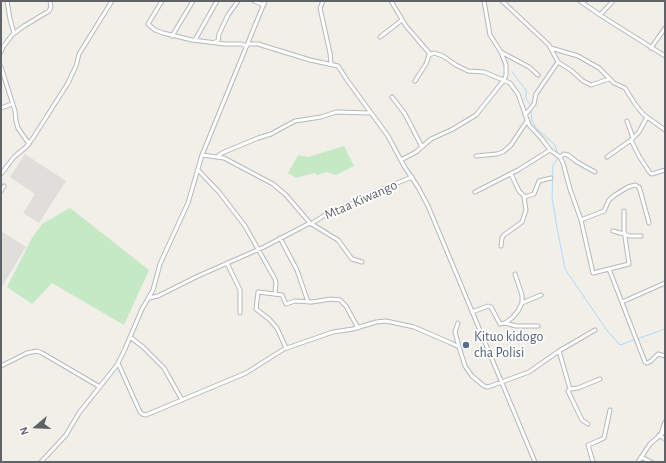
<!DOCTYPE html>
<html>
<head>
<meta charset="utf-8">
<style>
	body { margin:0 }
	#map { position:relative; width:666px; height:463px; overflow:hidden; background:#f1efe8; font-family:"Alegreya Sans",sans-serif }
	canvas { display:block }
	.frame { position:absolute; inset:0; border:2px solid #5f6368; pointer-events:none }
	.north { position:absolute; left:16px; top:407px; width:40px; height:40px; -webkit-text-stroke:3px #fff; paint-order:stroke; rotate:251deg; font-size:11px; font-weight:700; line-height:16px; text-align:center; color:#5f6368 }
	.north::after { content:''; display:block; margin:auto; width:14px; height:18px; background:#5f6368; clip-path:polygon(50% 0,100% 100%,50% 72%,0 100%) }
</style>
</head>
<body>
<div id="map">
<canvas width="666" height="463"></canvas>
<div class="frame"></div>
<div class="north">N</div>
</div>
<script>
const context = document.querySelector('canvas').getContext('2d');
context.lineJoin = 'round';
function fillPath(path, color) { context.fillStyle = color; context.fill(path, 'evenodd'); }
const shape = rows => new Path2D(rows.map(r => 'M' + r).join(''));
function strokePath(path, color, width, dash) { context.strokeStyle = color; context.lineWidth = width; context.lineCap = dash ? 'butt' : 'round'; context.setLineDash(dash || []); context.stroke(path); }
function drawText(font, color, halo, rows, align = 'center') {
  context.font = font + ' "Alegreya Sans",sans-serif'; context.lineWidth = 3.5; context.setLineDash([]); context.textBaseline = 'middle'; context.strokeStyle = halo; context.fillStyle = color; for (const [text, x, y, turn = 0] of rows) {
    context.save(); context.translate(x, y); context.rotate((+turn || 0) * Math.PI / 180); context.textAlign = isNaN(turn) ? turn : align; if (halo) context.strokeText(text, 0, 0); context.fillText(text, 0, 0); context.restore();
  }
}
fillPath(shape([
	[25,154,66,181,39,223,23,213,35,194,10,177],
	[1,231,26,247,1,288]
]), '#e0deda');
fillPath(shape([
	[344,146,354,166,336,175,327,172,317,175,315,173,296,178,288,173,298,155,308,157],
	[70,208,149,270,124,325,52,283,32,304,7,287,32,238,42,224]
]), '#c5e8c5');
strokePath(shape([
	[512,72,526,90,526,99,531,105],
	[531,110,532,121,537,129,555,145,558,155],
	[558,158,553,165,552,197,556,222,565,269,606,329,620,345,665,329]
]), '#aadaff', 1);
const minor = shape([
	[7,1,10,19,14,33],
	[162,1,148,24,155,30,163,33,192,40,225,44,241,44,247,46],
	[254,1,264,5],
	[323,1,320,8,330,53,331,64],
	[391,1,406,26,430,54],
	[502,1,549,45,558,62,572,71,583,81,591,85,609,79],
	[580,1,600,15,665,56],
	[600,15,613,1],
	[172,36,193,1],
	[380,37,402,20],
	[195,40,217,1],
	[215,42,218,41,219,34,228,15,238,1],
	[248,44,258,44,310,60,338,66,347,80,388,136,404,166,418,187,428,206,535,462],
	[551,48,578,56,599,68,614,83,625,88,635,104,643,114,665,130],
	[651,48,665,28],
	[1,52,3,47,12,35,24,26,49,11,51,7,50,1],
	[501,52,529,67,538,75],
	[1,67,15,111,16,121,18,128,29,144],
	[415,81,426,64,429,55,434,53,443,56,456,65,468,71,484,72,510,83,518,94,529,125,542,139,550,150,560,157,563,163,570,189,581,220,593,273,629,264,624,230,624,211],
	[392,97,405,114,422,147],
	[1,108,12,104],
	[525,115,534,104,536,94,558,62],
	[627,121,633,138],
	[631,140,639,156,650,173,652,174,665,170],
	[202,155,224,158,273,184,286,195,310,223,338,240,352,259,362,262],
	[476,156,497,154,503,152,511,145,527,121],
	[217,157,222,153,258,138,271,134,295,121,321,117,336,112,370,113],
	[560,157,564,154,568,155,577,162,595,172],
	[607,157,631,140,639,132,647,117],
	[401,160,416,152,431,139,453,129,476,115,504,80,506,75,506,65,501,52,490,35,484,1],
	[198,170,219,192,245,226,275,279,276,283,275,293],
	[1,174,14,157,26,147,33,138,68,83,76,66,79,54,112,1],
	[511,174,519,191,525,197,534,194,539,181,551,178],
	[1,191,4,186],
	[475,192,518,170,550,150],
	[581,220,604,211,609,200,615,195,628,187,635,185,639,187,640,190,649,223],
	[311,224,325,215,356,202,380,190,412,177],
	[613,231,624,234,630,236,641,236],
	[280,238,297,270,308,302],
	[501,246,502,238,504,235,522,222,526,210,524,197],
	[227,263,240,290,240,313],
	[609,269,645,362,647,363,651,361,658,354,665,356],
	[149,298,158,296,198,276,264,247,310,223],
	[622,302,665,283],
	[522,303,541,295],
	[472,312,488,306,491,307,500,324,505,323,512,318,518,311,522,303,522,295,515,274],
	[458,323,455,332,459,347],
	[505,323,516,326,538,326],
	[130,337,143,347,164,368,182,400],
	[286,348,277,328,269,319,256,309,258,292,282,295,286,304,295,301,312,302,331,299,340,300,346,306,358,328],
	[559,351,570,389,578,388,600,379],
	[118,363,140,412,142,414,146,415,246,373,284,349,333,332,353,329,376,322,386,321,414,327,451,343,459,347,465,366,472,376,484,386,488,387,529,372,559,351,595,330],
	[1,366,27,353,37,351,42,353,100,387],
	[570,389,568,391,580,416,582,420,588,424],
	[661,434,665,422],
	[659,435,665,439],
	[641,457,651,462],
	[41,462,66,435,79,413,117,365,125,349,142,309,153,290,160,264,188,203,202,155,265,1],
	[593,462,588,445,600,440,604,438,610,410],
	[638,462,650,444,665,431]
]);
strokePath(minor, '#b5b8bc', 5);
strokePath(minor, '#fff', 3);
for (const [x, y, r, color] of [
	[466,345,4,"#5c6f8a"]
]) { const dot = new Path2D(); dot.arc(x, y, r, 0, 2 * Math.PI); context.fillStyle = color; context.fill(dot); strokePath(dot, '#fff', 1.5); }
drawText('14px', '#5f6368', '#fff', [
	["Mtaa Kiwango",361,200,-24]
]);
drawText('14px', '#4e5e75', '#fff', [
	["Kituo kidogo",474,337],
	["cha Polisi",474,353]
], 'left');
</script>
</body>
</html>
